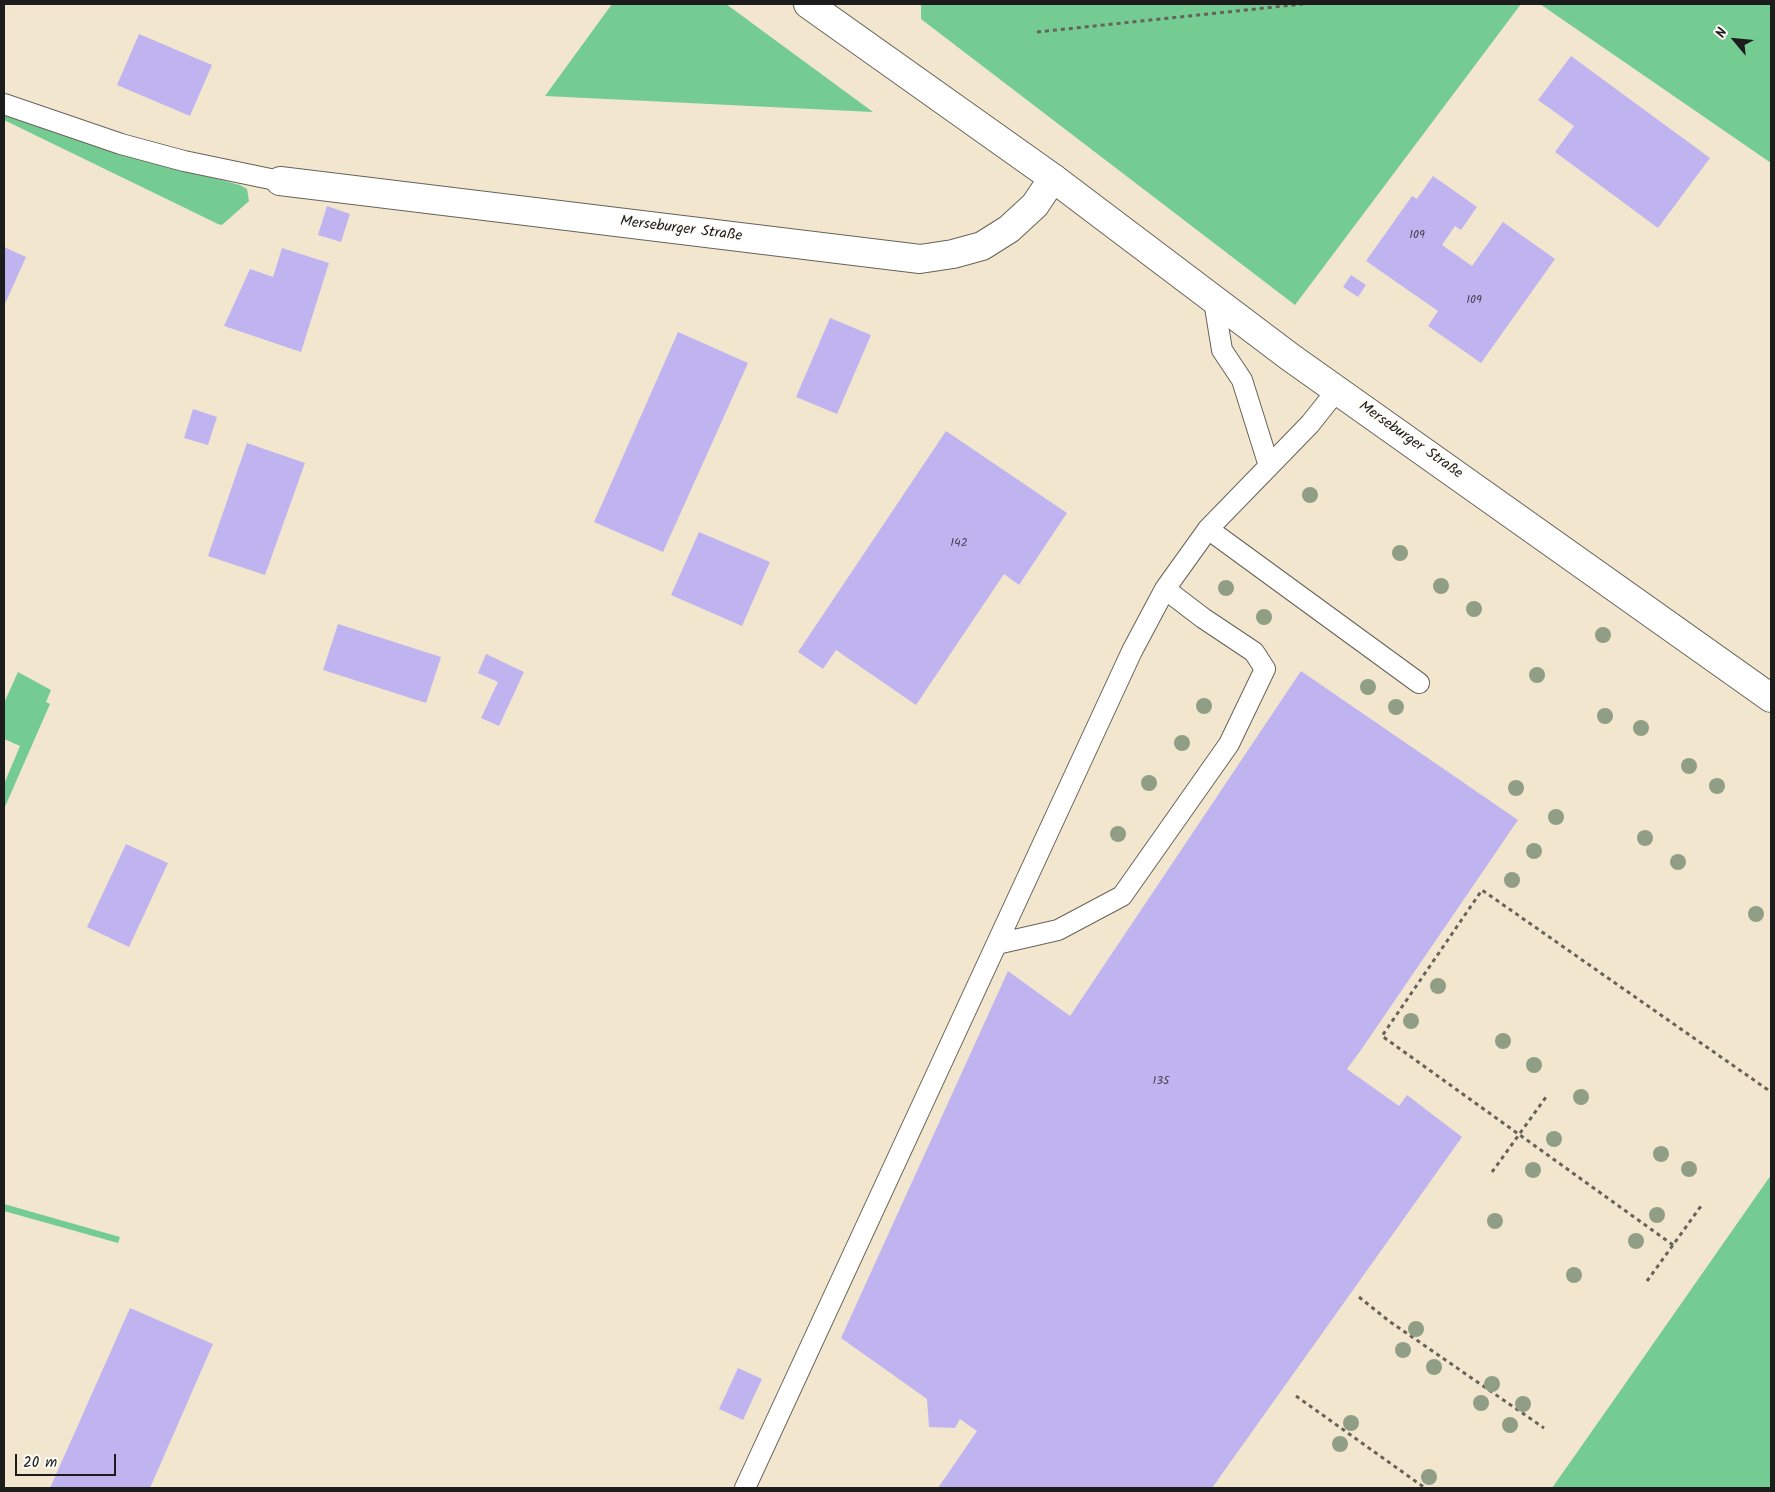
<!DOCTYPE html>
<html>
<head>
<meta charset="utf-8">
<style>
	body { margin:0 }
	#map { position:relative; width:1775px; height:1492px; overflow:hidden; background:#f2e7ce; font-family:Kalam,sans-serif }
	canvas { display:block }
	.frame { position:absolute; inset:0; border:5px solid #1c1c1c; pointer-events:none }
	.north { position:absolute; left:1710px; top:15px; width:50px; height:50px; -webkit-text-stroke:4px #fdfcf7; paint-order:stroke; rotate:298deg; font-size:14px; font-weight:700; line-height:20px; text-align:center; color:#1c1c1c }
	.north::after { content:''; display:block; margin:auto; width:18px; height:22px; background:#1c1c1c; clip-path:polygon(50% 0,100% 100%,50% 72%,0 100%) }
	.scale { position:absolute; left:15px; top:1454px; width:101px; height:22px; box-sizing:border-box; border:2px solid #1c1c1c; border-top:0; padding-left:6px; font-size:15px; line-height:18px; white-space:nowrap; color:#1c1c1c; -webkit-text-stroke:4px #fdfcf7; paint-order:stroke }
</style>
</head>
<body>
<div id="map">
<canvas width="1775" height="1492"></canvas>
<div class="frame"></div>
<div class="north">N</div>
<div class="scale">20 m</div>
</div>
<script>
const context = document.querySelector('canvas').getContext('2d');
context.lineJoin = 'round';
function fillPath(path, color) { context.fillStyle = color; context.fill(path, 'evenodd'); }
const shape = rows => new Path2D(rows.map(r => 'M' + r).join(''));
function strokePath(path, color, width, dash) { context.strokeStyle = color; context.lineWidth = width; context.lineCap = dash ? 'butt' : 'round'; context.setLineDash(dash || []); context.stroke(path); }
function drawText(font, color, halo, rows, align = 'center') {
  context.font = font + ' Kalam,sans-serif'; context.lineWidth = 4.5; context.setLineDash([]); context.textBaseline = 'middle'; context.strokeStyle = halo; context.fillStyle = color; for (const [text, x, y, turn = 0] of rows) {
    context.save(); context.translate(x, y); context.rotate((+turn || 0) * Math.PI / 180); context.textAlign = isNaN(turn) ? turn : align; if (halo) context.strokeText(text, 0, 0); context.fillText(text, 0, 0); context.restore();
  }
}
fillPath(shape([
	[612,4,726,4,873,112,545,96],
	[921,4,1521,4,1295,305,921,19],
	[1540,4,1771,4,1771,163],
	[4,113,47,130,114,152,240,185,247,189,249,201,222,225,218,224,4,120],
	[18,672,51,690,46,702,50,704,4,809,4,784,20,746,4,739,4,703],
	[1771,1175,1771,1488,1552,1488,1611,1404],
	[4,1204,120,1237,118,1243,4,1211]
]), '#74cc92');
fillPath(shape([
	[139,34,212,65,190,116,117,85],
	[1571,56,1710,158,1658,228,1555,152,1574,126,1538,100],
	[1433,176,1477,207,1461,230,1455,226,1442,245,1472,266,1503,222,1555,259,1481,363,1428,326,1438,311,1366,261,1412,196,1417,199],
	[327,206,350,214,341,242,318,235],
	[4,247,26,257,4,306],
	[282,248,329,263,301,352,224,326,250,269,273,277],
	[1351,275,1366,285,1358,297,1343,287],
	[830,318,871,335,837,414,796,397],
	[678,332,748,363,663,552,594,522],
	[193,409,217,417,208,445,184,438],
	[946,431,1067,513,1019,585,1004,574,916,705,836,650,823,669,798,652],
	[247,443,305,463,265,575,208,556],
	[699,532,770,562,742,626,671,595],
	[338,624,441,657,426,703,323,670],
	[486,654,524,672,499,726,481,718,498,682,478,673],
	[1301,671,1518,820,1361,1050,1347,1069,1399,1106,1407,1095,1462,1137,1212,1488,938,1488,977,1431,960,1419,955,1428,929,1427,927,1399,841,1338,1008,971,1070,1016],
	[126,844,168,863,129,947,87,927],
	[130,1308,213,1344,150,1488,50,1488],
	[738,1368,762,1379,743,1420,719,1409]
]), '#bfb4f0');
const service = shape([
	[4,104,121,144,184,161,280,181],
	[1214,301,1222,350,1242,380,1269,466],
	[1208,529,1419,683],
	[997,944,1058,930,1122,896,1229,744,1265,669,1254,652,1203,618,1165,589],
	[745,1488,1132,651,1165,589,1208,529,1310,424,1337,390]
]);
const minor = shape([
	[280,181,920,259,953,254,982,246,1009,229,1035,205,1053,178]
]);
const secondary = shape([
	[808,4,1053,178,1290,357,1771,698]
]);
strokePath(service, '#67635a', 22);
strokePath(minor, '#67635a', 30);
strokePath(secondary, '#67635a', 30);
strokePath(shape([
	[1037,32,1303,4],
	[1492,1172,1546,1097],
	[1673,1245,1382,1036,1482,890,1771,1092],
	[1647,1281,1701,1206],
	[1359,1297,1389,1321,1544,1428],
	[1296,1396,1425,1488]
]), '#67635a', 3, [4, 4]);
strokePath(service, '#fff', 20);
strokePath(minor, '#fff', 28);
strokePath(secondary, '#fff', 28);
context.fillStyle = '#909e86';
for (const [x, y] of [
	[1310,495],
	[1400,553],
	[1441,586],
	[1226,588],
	[1474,609],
	[1264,617],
	[1603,635],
	[1537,675],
	[1368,687],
	[1204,706],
	[1396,707],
	[1605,716],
	[1641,728],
	[1182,743],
	[1689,766],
	[1149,783],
	[1717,786],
	[1516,788],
	[1556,817],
	[1118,834],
	[1645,838],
	[1534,851],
	[1678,862],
	[1512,880],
	[1756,914],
	[1438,986],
	[1411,1021],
	[1503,1041],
	[1534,1065],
	[1581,1097],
	[1554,1139],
	[1661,1154],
	[1689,1169],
	[1533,1170],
	[1657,1215],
	[1495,1221],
	[1636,1241],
	[1574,1275],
	[1416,1329],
	[1403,1350],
	[1434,1367],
	[1492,1384],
	[1481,1403],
	[1523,1404],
	[1351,1423],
	[1510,1425],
	[1340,1444],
	[1429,1477]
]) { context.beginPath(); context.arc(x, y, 8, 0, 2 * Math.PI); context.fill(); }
drawText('12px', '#454251', null, [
	["109",1417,236],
	["109",1474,301],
	["142",959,544],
	["135",1161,1082]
]);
drawText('15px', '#1c1c1c', '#fdfcf7', [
	["Merseburger Straße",681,230,7],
	["Merseburger Straße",1410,441,35]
]);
</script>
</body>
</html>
